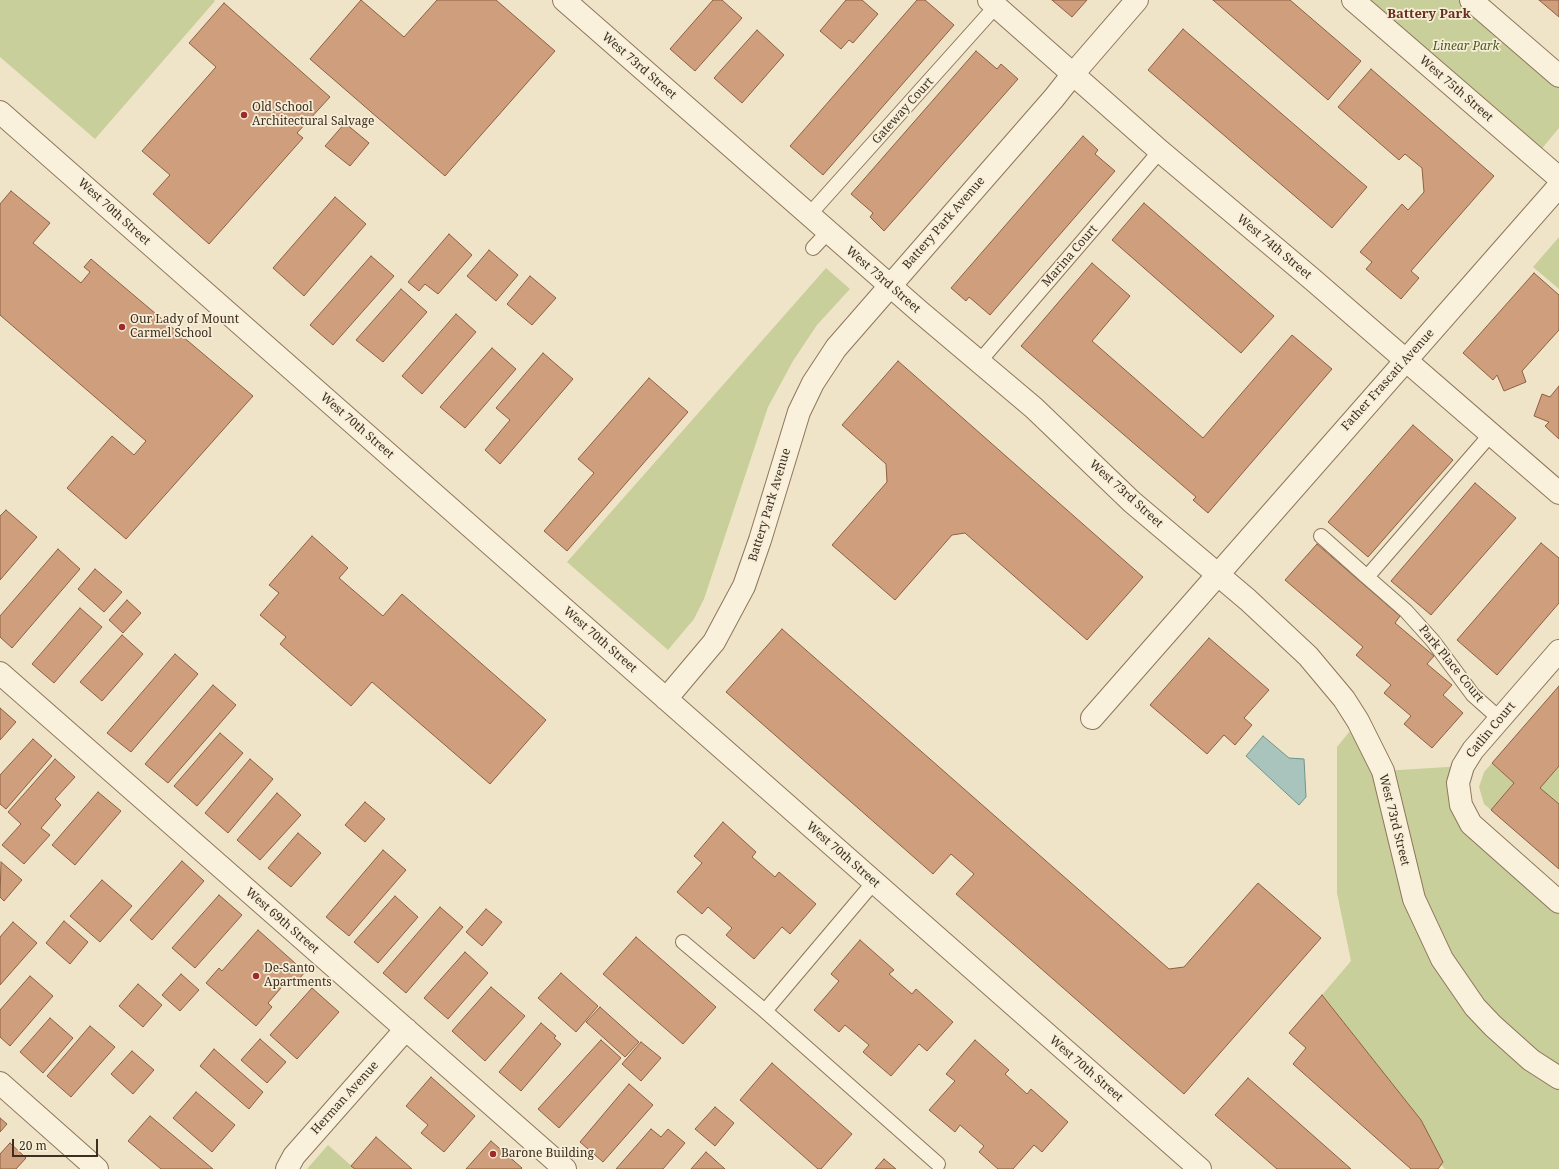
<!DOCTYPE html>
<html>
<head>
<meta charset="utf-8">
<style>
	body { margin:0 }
	#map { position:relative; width:1559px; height:1169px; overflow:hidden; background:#f0e4c8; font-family:"Noto Serif",serif }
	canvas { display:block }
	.scale { position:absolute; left:12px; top:1139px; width:86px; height:18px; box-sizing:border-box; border:2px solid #3d2e20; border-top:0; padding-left:5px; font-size:12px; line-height:14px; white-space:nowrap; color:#3d2e20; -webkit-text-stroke:3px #f7eed8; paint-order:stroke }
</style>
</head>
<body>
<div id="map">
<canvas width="1559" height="1169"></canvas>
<div class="scale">20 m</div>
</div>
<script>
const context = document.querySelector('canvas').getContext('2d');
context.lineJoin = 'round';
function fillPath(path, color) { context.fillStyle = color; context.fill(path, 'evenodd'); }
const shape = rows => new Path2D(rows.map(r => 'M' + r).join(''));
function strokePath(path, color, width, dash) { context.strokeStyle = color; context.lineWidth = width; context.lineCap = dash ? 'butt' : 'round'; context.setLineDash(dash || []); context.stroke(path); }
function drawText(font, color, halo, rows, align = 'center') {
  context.font = font + ' "Noto Serif",serif'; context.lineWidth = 3.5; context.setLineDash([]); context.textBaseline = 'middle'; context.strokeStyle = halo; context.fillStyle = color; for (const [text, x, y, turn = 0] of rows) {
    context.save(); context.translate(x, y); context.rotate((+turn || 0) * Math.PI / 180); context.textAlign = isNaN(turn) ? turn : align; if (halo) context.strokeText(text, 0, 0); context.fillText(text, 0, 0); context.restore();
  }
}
fillPath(shape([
	[0,0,214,0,215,1,95,139,0,57],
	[1353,0,1471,0,1559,76,1559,128,1535,157],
	[1559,237,1559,289,1533,267],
	[826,268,850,289,817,325,793,361,768,407,704,599,694,619,668,650,567,562],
	[1358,721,1383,771,1463,766,1459,795,1559,902,1559,1169,1445,1169,1441,1165,1443,1162,1421,1120,1322,995,1351,961,1337,893,1337,747],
	[1492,763,1514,783,1491,810,1484,804,1479,787,1484,772],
	[1559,766,1559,804,1540,788],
	[328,1145,355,1169,307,1169]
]), '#c9cf9b');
const water = shape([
	[1263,736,1289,758,1304,759,1306,797,1299,805,1246,756,1263,736]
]);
fillPath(water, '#a9c4bc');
strokePath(water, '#6f938a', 1);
const building = shape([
	[361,0,404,37,437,0,496,0,555,51,445,176,310,59,361,0],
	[713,0,722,0,742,18,695,71,670,49,713,0],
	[846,0,862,0,878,14,853,43,849,40,841,49,820,31,846,0],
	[917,0,925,0,954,25,823,175,790,146,917,0],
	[1052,0,1087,0,1072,17,1052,0],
	[1213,0,1290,0,1361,61,1328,100,1213,0],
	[1539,0,1559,0,1559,17,1539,0],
	[224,3,330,97,297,133,303,138,209,244,153,194,170,175,142,151,216,67,189,43,224,3],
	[1183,29,1367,187,1332,228,1148,70,1183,29],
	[757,30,784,55,742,103,714,78,757,30],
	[976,51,997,69,1001,64,1018,79,884,231,870,217,873,213,851,194,976,51],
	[1371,69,1494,176,1411,271,1419,278,1401,299,1366,269,1372,262,1360,252,1402,204,1408,210,1424,192,1422,168,1405,154,1399,160,1338,107,1371,69],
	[345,123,369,143,350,166,325,146,345,123],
	[1083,136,1098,150,1095,154,1115,171,990,315,969,297,966,301,951,288,1083,136],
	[11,191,50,223,33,243,81,283,90,272,84,267,91,259,253,396,126,539,67,488,112,436,134,455,146,441,0,315,0,204,11,191],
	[335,197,366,224,304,296,273,268,335,197],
	[1144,203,1274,316,1241,353,1112,240,1144,203],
	[449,234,472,255,438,294,425,284,419,291,408,282,449,234],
	[489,250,518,275,496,301,467,276,489,250],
	[371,256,394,276,333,345,310,325,371,256],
	[1092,263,1130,296,1092,341,1203,438,1292,335,1332,369,1208,513,1193,500,1196,497,1021,346,1092,263],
	[1534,273,1559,295,1559,330,1522,371,1526,382,1504,391,1497,375,1493,380,1463,353,1534,273],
	[530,276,556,298,532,325,507,304,530,276],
	[401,289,427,312,383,362,356,340,401,289],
	[456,314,476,332,422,394,402,376,456,314],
	[492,348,516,369,465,428,440,407,492,348],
	[543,353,573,379,500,464,485,450,510,420,496,408,543,353],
	[898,361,1143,577,1087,640,965,533,952,535,895,600,832,545,887,482,886,464,842,425,898,361],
	[649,378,688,412,567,551,544,531,594,473,578,459,649,378],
	[1559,386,1559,439,1545,426,1549,422,1534,416,1542,394,1550,397,1559,386],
	[1413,425,1453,460,1368,557,1328,522,1413,425],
	[1475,483,1516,518,1431,615,1391,581,1475,483],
	[6,510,37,537,0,580,0,516,6,510],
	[312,536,348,568,339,578,383,616,402,594,546,720,490,784,372,682,351,706,280,644,286,637,260,615,279,593,269,585,312,536],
	[1541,543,1559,558,1559,603,1497,675,1457,640,1541,543],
	[1317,544,1400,616,1395,623,1434,656,1427,664,1452,685,1443,695,1463,713,1432,748,1404,724,1411,716,1384,693,1391,685,1356,655,1363,647,1285,580,1317,544],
	[58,549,80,569,12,648,0,637,0,616,58,549],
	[95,569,122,592,104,612,78,589,95,569],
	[127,600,141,613,123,633,109,620,127,600],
	[80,608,102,627,54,683,32,664,80,608],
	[782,629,1169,969,1184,967,1258,883,1321,938,1184,1094,956,894,974,874,951,854,933,874,726,692,782,629],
	[122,635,143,654,102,701,80,682,122,635],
	[1209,638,1269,690,1244,718,1252,725,1235,745,1224,735,1207,754,1150,705,1209,638],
	[175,654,198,674,131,752,107,733,175,654],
	[213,685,236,705,168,783,145,764,213,685],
	[1559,686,1559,766,1540,788,1559,804,1559,869,1491,810,1514,783,1492,763,1559,686],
	[0,708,16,722,0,740,0,708],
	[220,733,243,753,197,806,174,786,220,733],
	[33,739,52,756,6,809,0,804,0,775,33,739],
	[55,759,75,777,55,799,61,805,41,828,50,835,24,864,2,845,21,824,8,812,55,759],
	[250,759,273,779,228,833,205,813,250,759],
	[98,792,121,811,75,865,52,845,98,792],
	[277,793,301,815,260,860,237,840,277,793],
	[365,802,385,819,365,842,345,825,365,802],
	[723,822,756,852,752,857,775,877,779,872,816,904,790,934,782,927,754,959,726,935,732,928,708,907,702,914,677,892,702,863,694,856,723,822],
	[298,833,321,853,291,887,268,868,298,833],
	[383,850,406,870,349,936,326,917,383,850],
	[182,861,204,881,152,940,130,920,182,861],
	[1,862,22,880,4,901,0,897,1,862],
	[102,880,132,906,100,942,70,916,102,880],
	[219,895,242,915,195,968,172,948,219,895],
	[395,896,418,917,378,963,354,942,395,896],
	[440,907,463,927,406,993,383,973,440,907],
	[486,909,502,922,482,946,466,932,486,909],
	[64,921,88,942,70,964,46,943,64,921],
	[13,922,37,943,0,985,0,937,13,922],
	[258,930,305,972,293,986,287,981,268,1003,272,1007,256,1026,206,983,219,968,222,971,258,930],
	[636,937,716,1007,683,1044,603,974,636,937],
	[860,940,894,970,889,974,912,994,916,989,953,1022,927,1051,919,1044,891,1076,863,1052,869,1045,845,1025,839,1032,814,1010,839,981,831,974,860,940],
	[465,952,488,973,448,1019,424,998,465,952],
	[561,973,598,1006,576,1032,538,998,561,973],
	[181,974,199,990,180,1011,162,995,181,974],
	[30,976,53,996,10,1046,0,1037,0,1010,30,976],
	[138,984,162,1005,143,1027,119,1006,138,984],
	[491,987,525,1016,485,1061,452,1031,491,987],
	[312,988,339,1012,297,1059,270,1035,312,988],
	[1322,995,1421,1120,1443,1162,1438,1169,1411,1169,1293,1064,1306,1048,1289,1033,1322,995],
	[600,1007,639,1042,625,1057,586,1022,600,1007],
	[50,1018,73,1038,43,1073,20,1052,50,1018],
	[541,1023,556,1036,554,1038,561,1044,521,1091,499,1072,541,1023],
	[90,1026,115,1047,71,1097,47,1076,90,1026],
	[260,1039,286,1062,267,1083,241,1060,260,1039],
	[601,1040,621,1058,559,1128,538,1109,601,1040],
	[975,1040,1009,1070,1005,1074,1027,1094,1031,1089,1068,1122,1042,1152,1034,1145,1013,1169,998,1169,979,1152,984,1146,960,1125,955,1132,929,1110,955,1081,946,1074,975,1040],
	[641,1042,661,1058,641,1081,622,1064,641,1042],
	[214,1049,263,1092,249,1109,200,1066,214,1049],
	[132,1051,154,1070,133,1094,111,1074,132,1051],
	[772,1063,852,1134,821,1169,818,1169,740,1100,772,1063],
	[431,1077,475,1116,444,1152,421,1133,428,1125,406,1106,431,1077],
	[1248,1078,1351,1169,1277,1169,1215,1115,1248,1078],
	[629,1084,653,1105,603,1162,580,1142,629,1084],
	[196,1092,235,1125,212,1152,173,1118,196,1092],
	[715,1107,734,1123,715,1146,695,1129,715,1107],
	[150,1116,213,1169,161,1169,128,1141,150,1116],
	[0,1118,7,1124,0,1132,0,1118],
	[651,1129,661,1137,668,1129,685,1143,663,1169,616,1169,651,1129],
	[376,1137,412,1169,355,1169,351,1166,376,1137],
	[491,1141,522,1168,521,1169,466,1169,491,1141],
	[10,1143,26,1158,16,1169,0,1169,0,1154,10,1143],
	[706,1152,725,1169,691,1169,706,1152],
	[884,1159,896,1169,875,1169,884,1159]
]);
fillPath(building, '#cf9f7d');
strokePath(building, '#8d5f41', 1);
const service = shape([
	[809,215,996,6],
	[813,248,828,232],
	[979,362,1160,151],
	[1321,536,1367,577,1491,434],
	[1367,577,1406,611,1433,641,1473,695,1500,719],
	[683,942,765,1011,938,1164],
	[765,1011,874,882]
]);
const minor = shape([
	[989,0,1160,151,1312,279,1559,493],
	[1353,0,1559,178],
	[1471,0,1559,76],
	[0,112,1200,1169],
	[1559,651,1473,750,1463,766,1458,783,1461,805,1471,824,1559,902],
	[0,673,565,1169],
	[666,699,714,642,744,586,760,540,799,412,813,383,836,348,1054,98,1073,74,1137,0],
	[1092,718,1559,186],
	[0,1083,97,1169],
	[287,1169,294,1156,406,1029]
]);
const tertiary = shape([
	[564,0,919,311,1034,408,1132,502,1248,600,1308,656,1344,699,1358,721,1383,771,1414,899,1442,959,1475,1007,1493,1026,1531,1060,1559,1078]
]);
strokePath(service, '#8d765c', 16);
strokePath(minor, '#8d765c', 24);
strokePath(tertiary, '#8d765c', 24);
strokePath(service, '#faf1dc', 14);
strokePath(minor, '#faf1dc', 22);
strokePath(tertiary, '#faf1dc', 22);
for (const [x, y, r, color] of [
	[244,115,4,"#9e2a2b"],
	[122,327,4,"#9e2a2b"],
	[256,976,4,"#9e2a2b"],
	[493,1154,4,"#9e2a2b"]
]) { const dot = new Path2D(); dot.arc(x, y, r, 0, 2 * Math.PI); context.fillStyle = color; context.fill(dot); strokePath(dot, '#f7eed8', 1.5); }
drawText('italic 12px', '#4d5a26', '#f7eed8', [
	["Linear Park",1466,47]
]);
drawText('12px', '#3d2e20', '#f7eed8', [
	["West 73rd Street",639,66,41],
	["West 75th Street",1456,89,41],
	["Gateway Court",903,111,-48],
	["West 70th Street",114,212,42],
	["Battery Park Avenue",944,223,-49],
	["West 74th Street",1274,247,40],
	["Marina Court",1070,256,-49],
	["West 73rd Street",883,280,41],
	["Father Frascati Avenue",1388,380,-48],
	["West 70th Street",357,426,41],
	["West 73rd Street",1126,494,42],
	["Battery Park Avenue",770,505,-73],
	["West 70th Street",600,640,41],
	["Park Place Court",1451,664,51],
	["Catlin Court",1491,730,-50],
	["West 73rd Street",1394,820,76],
	["West 70th Street",843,855,41],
	["West 69th Street",282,921,41],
	["West 70th Street",1086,1069,41],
	["Herman Avenue",345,1098,-48]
]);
drawText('12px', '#3d2e20', '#f7eed8', [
	["Old School",252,108],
	["Architectural Salvage",252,122],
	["Our Lady of Mount",130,320],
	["Carmel School",130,334],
	["De-Santo",264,969],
	["Apartments",264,983],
	["Barone Building",501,1154]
], 'left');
drawText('bold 13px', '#6b2e1e', '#f7eed8', [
	["Battery Park",1429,14]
]);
</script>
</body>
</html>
